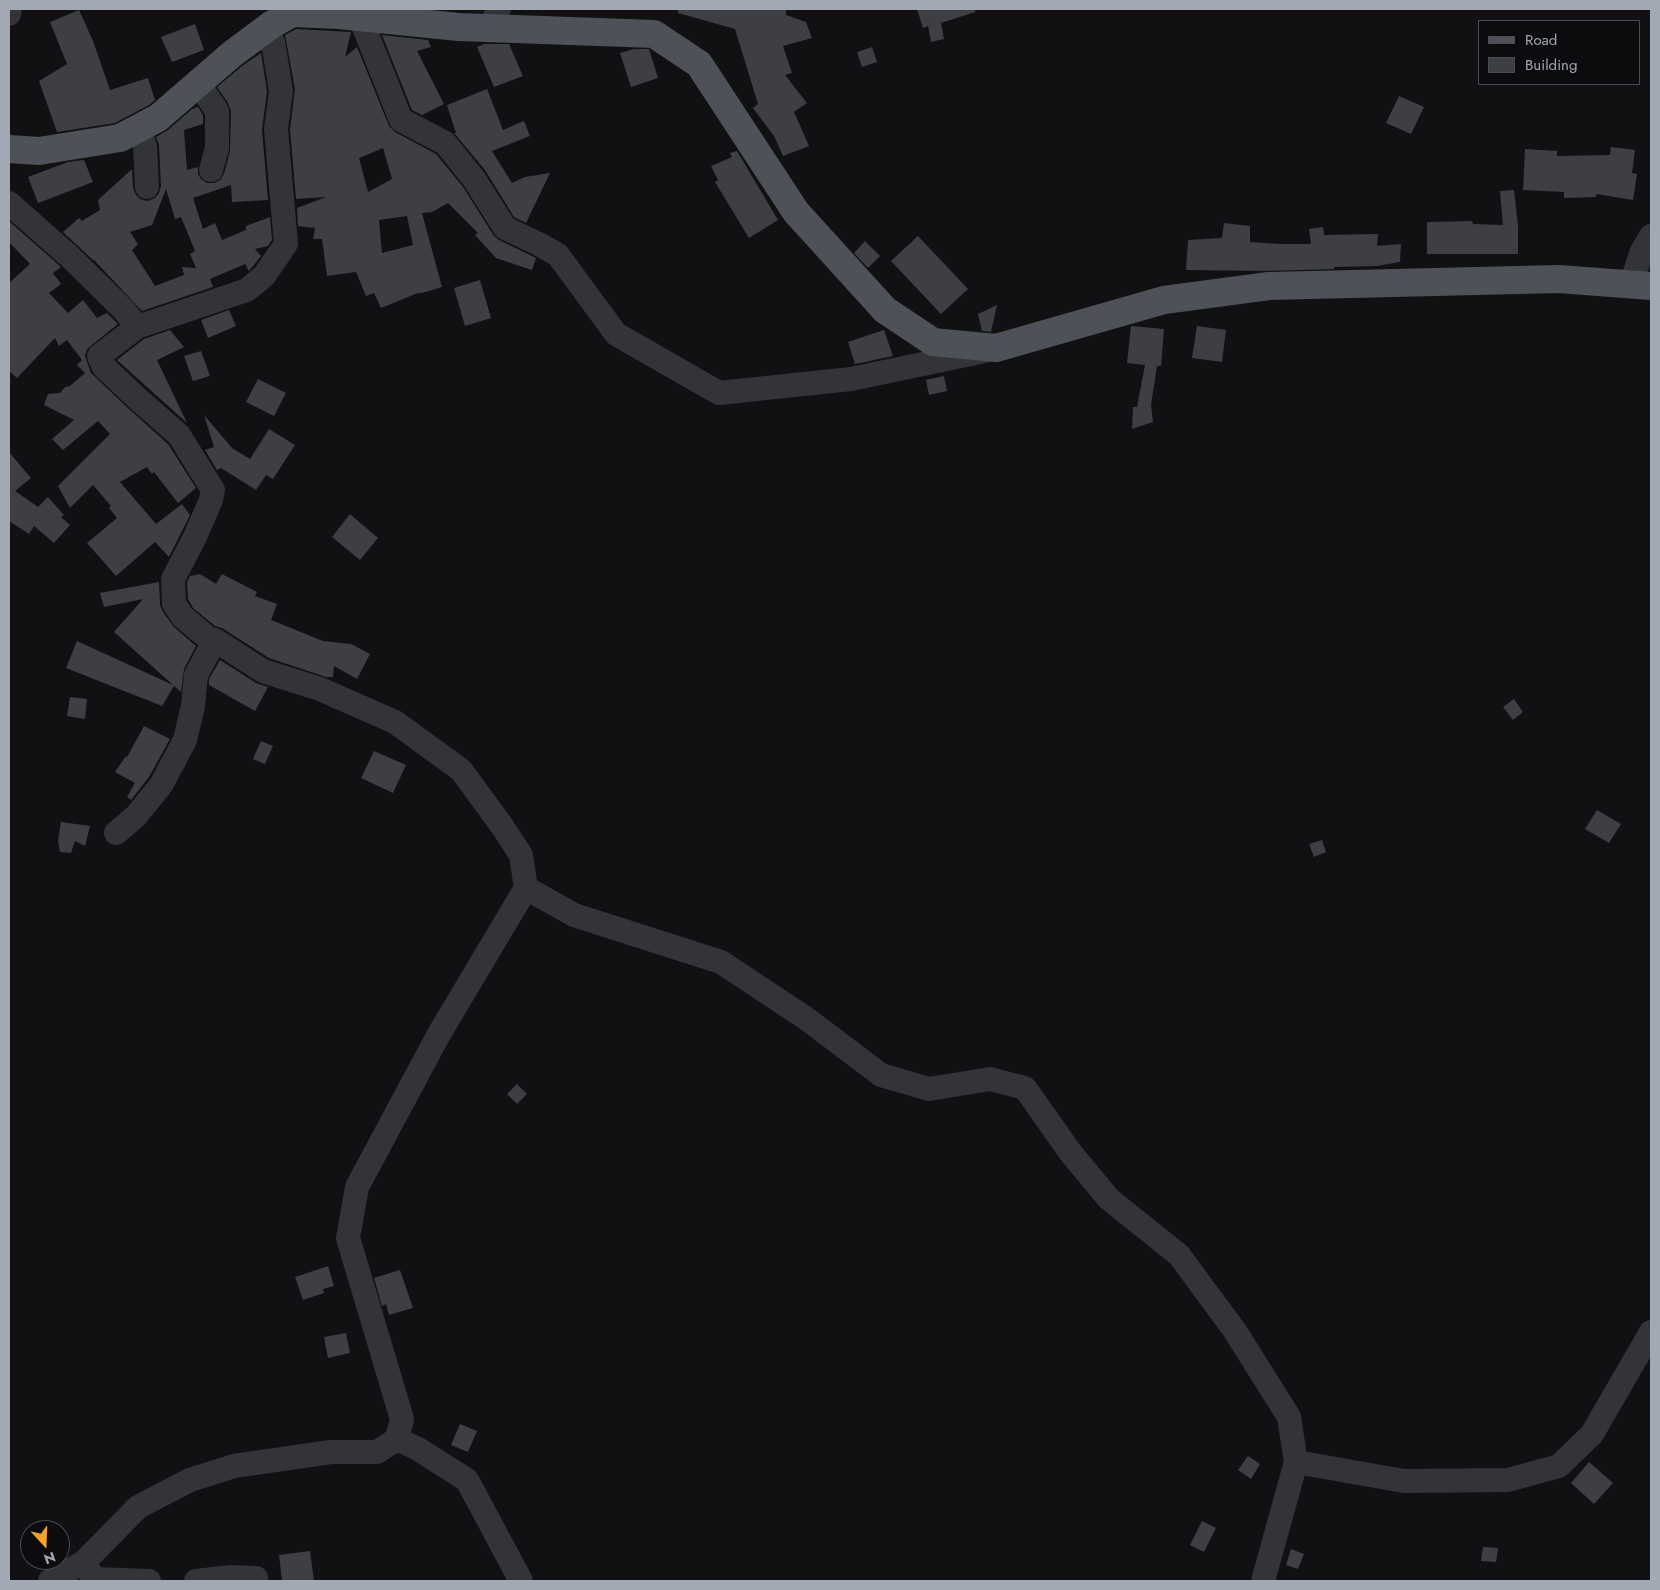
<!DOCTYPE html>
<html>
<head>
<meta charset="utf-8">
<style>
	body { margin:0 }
	#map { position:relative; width:1660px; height:1590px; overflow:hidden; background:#111113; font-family:Jost,sans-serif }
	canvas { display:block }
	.frame { position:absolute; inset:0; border:10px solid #a2a9b4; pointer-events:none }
	.legend { position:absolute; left:1478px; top:20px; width:162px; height:65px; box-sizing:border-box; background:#0c0c0e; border:1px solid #484b50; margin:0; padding:6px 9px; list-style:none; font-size:15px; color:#a2a9b4 }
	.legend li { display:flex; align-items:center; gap:10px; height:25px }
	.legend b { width:25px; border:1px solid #484b50 }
	.north { position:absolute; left:20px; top:1520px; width:50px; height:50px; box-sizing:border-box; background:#0c0c0e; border:1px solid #484b50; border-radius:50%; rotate:160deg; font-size:14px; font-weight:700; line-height:20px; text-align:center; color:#a2a9b4 }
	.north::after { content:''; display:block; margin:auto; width:18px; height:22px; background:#f5a328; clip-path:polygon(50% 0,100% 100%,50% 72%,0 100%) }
</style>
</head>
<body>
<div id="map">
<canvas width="1660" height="1590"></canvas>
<div class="frame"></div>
<ul class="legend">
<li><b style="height:6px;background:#4e5157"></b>Road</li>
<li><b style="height:14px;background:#3d3f43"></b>Building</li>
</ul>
<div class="north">N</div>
</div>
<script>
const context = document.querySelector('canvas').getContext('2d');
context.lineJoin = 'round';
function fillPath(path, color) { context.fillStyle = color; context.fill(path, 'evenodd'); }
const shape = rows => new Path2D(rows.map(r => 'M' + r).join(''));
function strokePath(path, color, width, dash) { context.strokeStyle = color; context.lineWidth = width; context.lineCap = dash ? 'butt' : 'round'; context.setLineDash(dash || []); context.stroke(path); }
fillPath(shape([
	[678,9,786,9,786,15,806,22,812,38,783,46,792,73,785,75,807,103,794,112,809,146,783,156,774,136,753,108,758,104,735,29,678,13],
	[917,9,975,9,975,12,941,23,944,39,931,42,928,26,923,28],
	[79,10,93,41,110,90,148,78,155,100,149,105,115,123,57,132,39,81,67,64,50,22],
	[195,24,204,50,172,62,161,37],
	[296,29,351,32,345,57,357,47,389,126,395,132,436,154,463,187,494,236,499,240,536,258,532,270,496,258,475,235,478,233,448,203,432,212,422,213,442,287,422,293,418,293,381,308,374,293,366,296,356,272,327,276,322,239,313,239,315,228,298,226,297,208,326,197,296,199,290,129,295,89,285,35],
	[383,148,392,179,368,192,359,158],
	[407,216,413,245,382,253,379,220],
	[382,35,428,40,431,47,417,51,444,104,422,115,412,110],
	[484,44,509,44,523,76,494,87,477,47],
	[872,47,877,62,862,67,857,52],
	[634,49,649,49,658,78,631,87,620,53],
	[261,53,267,91,262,130,268,200,232,202,231,185,193,198,203,229,215,223,222,240,246,230,246,226,270,217,272,240,268,246,255,249,261,256,249,271,245,264,210,279,213,287,142,311,94,260,93,260,63,232,79,218,82,221,100,210,98,200,132,169,133,188,136,195,140,199,147,201,155,198,159,193,161,186,159,145,156,137,168,130,192,109,198,107,203,115,203,124,184,130,187,170,198,167,198,174,201,179,207,183,214,183,220,180,224,174,230,151,231,111,228,103,217,87,242,66],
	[166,189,175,219,181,217,195,251,190,254,196,268,182,267,184,275,155,286,132,250,138,244,130,232,152,225],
	[487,89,503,130,524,121,530,136,492,151,512,183,525,177,550,173,526,223,514,217,485,170,454,133,456,133,447,105],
	[1399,96,1424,107,1411,134,1386,123],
	[1611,147,1635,150,1632,173,1637,174,1633,200,1596,194,1596,197,1564,198,1564,192,1523,190,1525,149,1557,151,1557,156,1610,155],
	[737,151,778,220,749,238,715,182,718,180,711,166,732,157,730,153],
	[84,160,93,182,38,203,28,177,68,162],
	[1514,190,1518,225,1518,254,1427,254,1427,222,1472,221,1473,224,1503,225,1500,191],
	[9,221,61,267,53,273,61,284,49,293,68,313,83,300,97,318,107,313,118,324,87,349,85,356,91,373,130,410,168,444,196,488,178,503,154,472,152,474,147,467,120,482,156,524,182,504,190,515,169,557,155,542,116,576,87,543,117,518,109,508,111,506,93,485,70,508,58,486,110,434,98,421,63,450,52,439,74,420,44,405,48,394,60,393,65,387,70,386,85,373,77,365,82,360,67,340,59,346,55,338,17,378,9,371,9,283,30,264,9,242],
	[1224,223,1250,226,1250,242,1280,244,1311,244,1309,229,1323,227,1324,235,1378,234,1377,246,1401,244,1400,262,1377,266,1334,267,1334,269,1266,271,1186,270,1188,240,1222,238],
	[918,236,968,289,941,314,891,261],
	[865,241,880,256,868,268,854,253],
	[480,280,491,318,465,326,454,288],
	[997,305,991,332,982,331,978,314],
	[229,310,236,326,208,338,201,320],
	[1131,326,1164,329,1161,366,1157,366,1151,405,1153,422,1132,429,1133,407,1137,407,1145,365,1127,363],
	[1197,326,1226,330,1222,362,1192,358],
	[170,330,184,347,157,360,187,423,117,360,144,339],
	[884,330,893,356,855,364,848,342],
	[201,351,210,376,193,381,184,356],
	[944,376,947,391,929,395,926,380],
	[258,379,286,393,274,416,246,402],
	[204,415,232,448,250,459,269,429,295,445,273,479,266,475,256,490,221,468,217,470,205,450,214,447],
	[9,452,31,478,15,491,38,507,48,497,64,515,61,517,70,525,54,543,34,526,29,534,9,521],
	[350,514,378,538,360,560,332,537],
	[191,574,191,576,200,574,216,584,222,574,257,592,255,596,277,604,271,620,323,641,351,644,370,654,357,679,334,666,333,677,326,677,269,658,222,628,215,626,193,608,188,599,187,582],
	[159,582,160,605,163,612,174,627,196,646,184,669,181,692,174,686,162,706,66,668,77,641,173,685,114,632,143,599,104,607,100,593],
	[220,660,256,683,268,687,255,711,209,685,209,679],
	[70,697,87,699,85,719,67,716],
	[1514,699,1523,712,1513,720,1503,707],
	[144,726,170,739,149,777,131,800,127,797,135,783,115,772,126,756,127,757],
	[261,741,273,746,265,764,253,759],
	[374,751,406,765,393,793,361,778],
	[1597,810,1621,824,1609,843,1585,829],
	[61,822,90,826,85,846,75,841,71,853,60,852,58,841],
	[1322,840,1326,852,1314,857,1309,844],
	[517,1084,527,1094,517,1104,507,1094],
	[328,1266,334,1286,323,1289,324,1293,303,1300,295,1277],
	[400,1270,413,1308,389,1315,386,1304,382,1306,374,1278],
	[346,1333,350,1353,328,1358,324,1337],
	[460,1424,477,1431,468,1452,451,1445],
	[1248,1456,1260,1464,1251,1479,1238,1470],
	[1589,1462,1613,1483,1594,1504,1571,1483],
	[1202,1521,1216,1528,1204,1552,1190,1545],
	[1483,1547,1498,1548,1496,1562,1481,1561],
	[1291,1549,1304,1554,1298,1569,1286,1565],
	[310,1551,314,1581,282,1581,279,1555]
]), '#3d3f43');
strokePath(shape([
	[9,14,10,9],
	[360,17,401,120,445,143,474,179,505,228,539,244,558,255,616,334,719,393,851,379,985,351],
	[489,28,499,9],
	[198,83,217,111,217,148,211,170],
	[139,128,145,146,147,187],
	[9,203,69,256,124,310,137,327,99,356,104,367,139,400,179,435,213,490,211,500,195,537,173,579,174,604,183,617,208,638,215,640,263,671,320,689,395,722,461,770,502,826,521,855,526,888,439,1034,357,1187,348,1238,402,1419,397,1439,377,1452,331,1452,234,1466,190,1480,138,1507,84,1562,50,1581],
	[1631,284,1642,251,1651,236],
	[137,327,247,290,264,276,286,244,276,129,281,91,273,42,256,36],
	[116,833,136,816,161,785,185,740,193,706,196,675,215,640],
	[526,888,574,915,721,962,807,1019,881,1075,929,1089,990,1079,1025,1088,1070,1152,1109,1199,1179,1255,1235,1331,1289,1417,1296,1462],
	[397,1439,418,1449,467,1480,521,1581],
	[84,1562,94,1579,149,1581],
	[196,1581,231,1577,256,1578],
	[1263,1581,1296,1462,1404,1481,1508,1480,1559,1466,1592,1434,1651,1332]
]), '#323438', 24);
strokePath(shape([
	[9,149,39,151,120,138,158,118,232,54,271,25,292,13,339,15,459,27,654,34,699,64,796,212,885,310,933,342,996,348,1164,300,1269,286,1559,279,1651,286]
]), '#4e5157', 28);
</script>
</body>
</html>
